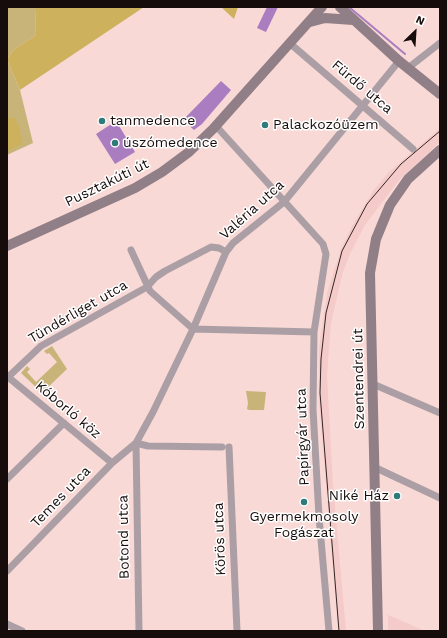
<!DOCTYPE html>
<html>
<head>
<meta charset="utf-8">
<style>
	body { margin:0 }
	#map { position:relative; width:447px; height:638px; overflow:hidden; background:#f9d9d6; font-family:"Work Sans",sans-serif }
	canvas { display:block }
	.frame { position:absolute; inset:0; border:8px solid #160c0b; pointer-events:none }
	.north { position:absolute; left:395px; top:12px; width:40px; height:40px; -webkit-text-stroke:3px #fff; paint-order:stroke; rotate:25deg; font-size:11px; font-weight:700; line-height:16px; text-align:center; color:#160c0b }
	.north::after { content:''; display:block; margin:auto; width:14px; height:18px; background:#160c0b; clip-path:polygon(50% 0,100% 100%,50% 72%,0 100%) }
</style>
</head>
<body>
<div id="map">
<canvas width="447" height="638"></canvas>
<div class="frame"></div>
<div class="north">N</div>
</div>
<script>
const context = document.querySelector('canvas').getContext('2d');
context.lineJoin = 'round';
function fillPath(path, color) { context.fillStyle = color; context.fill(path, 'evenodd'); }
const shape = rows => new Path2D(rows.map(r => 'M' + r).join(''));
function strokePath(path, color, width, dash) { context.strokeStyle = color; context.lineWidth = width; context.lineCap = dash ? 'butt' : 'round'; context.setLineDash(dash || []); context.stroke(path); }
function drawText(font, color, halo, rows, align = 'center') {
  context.font = font + ' "Work Sans",sans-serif'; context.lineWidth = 3; context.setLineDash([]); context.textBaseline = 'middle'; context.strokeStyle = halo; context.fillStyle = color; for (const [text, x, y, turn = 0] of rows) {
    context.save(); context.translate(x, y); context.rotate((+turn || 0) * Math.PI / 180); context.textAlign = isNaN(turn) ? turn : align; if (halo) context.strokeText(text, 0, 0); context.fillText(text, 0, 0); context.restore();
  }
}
fillPath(shape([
	[440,128,440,142,400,179,365,225,350,254,343,272,331,323,327,376,333,484,346,631,338,631,319,400,319,348,327,293,341,249,352,226,373,191,389,172],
	[388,615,391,616,425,631,388,631]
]), '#f4cbc9');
fillPath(shape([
	[7,7,35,7,36,35,13,50,7,60,20,90,33,143,7,155],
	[52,346,67,369,42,393,21,373,27,366,30,369,27,372,36,382,57,362,49,353,47,354,44,351],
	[246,391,266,392,264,410,249,410,247,409,248,403]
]), '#c8b478');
fillPath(shape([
	[35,7,144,7,20,90,7,60,13,50,36,35],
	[221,7,238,7,234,19],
	[7,118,15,118,19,127,22,144,7,151]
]), '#ceb15c');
fillPath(shape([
	[267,7,278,7,266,32,257,28],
	[221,81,231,90,202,124,194,130,183,120],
	[116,121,135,152,115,164,96,134]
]), '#aa7dc1');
strokePath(shape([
	[349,7,405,54]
]), '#aa7dc1', 2);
strokePath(shape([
	[293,46,413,149],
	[408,68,440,43],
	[216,126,323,244,326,254,314,332,313,409,319,517,329,631],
	[131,250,150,291,193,329],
	[193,329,314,332],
	[8,377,112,463],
	[7,378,41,346,147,287,156,277,165,271,211,247,219,248,226,252],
	[373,384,440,413],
	[136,443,139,631],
	[136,443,148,446,222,447],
	[229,447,237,631],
	[374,467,440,498],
	[7,479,64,423],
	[7,571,112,463,136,443,153,412,193,329,226,252,233,243,284,202,399,61],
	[7,624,22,631]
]), '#ab9fa5', 7);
strokePath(shape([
	[340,7,399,61,440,94],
	[310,22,325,18,353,20],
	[7,246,135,188,162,172,189,152,213,129,322,7],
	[378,631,370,273,376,239,390,205,408,179,440,150]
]), '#917f87', 10);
strokePath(shape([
	[339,631,320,393,321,359,326,313,342,251,367,204,401,164,440,131]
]), '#332625', 1);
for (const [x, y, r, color] of [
	[102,121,4,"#307a79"],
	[265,125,4,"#307a79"],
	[115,143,4,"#307a79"],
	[397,496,4,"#307a79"],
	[304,502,4,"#307a79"]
]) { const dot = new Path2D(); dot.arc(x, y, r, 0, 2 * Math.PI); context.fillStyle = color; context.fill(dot); strokePath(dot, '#fff', 1.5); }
drawText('14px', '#160c0b', '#fff', [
	["Fürdő utca",362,87,40],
	["Pusztakúti út",107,183,-26],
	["Valéria utca",252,210,-42],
	["Tündérliget utca",78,312,-30],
	["Szentendrei út",359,379,-91],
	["Kóborló köz",68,410,40],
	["Papírgyár utca",303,437,-92],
	["Temes utca",61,497,-46],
	["Botond utca",124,537,-91],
	["Körös utca",220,539,-92]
]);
drawText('14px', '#160c0b', '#fff', [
	["tanmedence",110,121],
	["Palackozóüzem",273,125],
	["úszómedence",123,143],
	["Niké Ház",389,496,"right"],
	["Gyermekmosoly",304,517,"center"],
	["Fogászat",304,533,"center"]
], 'left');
</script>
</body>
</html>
